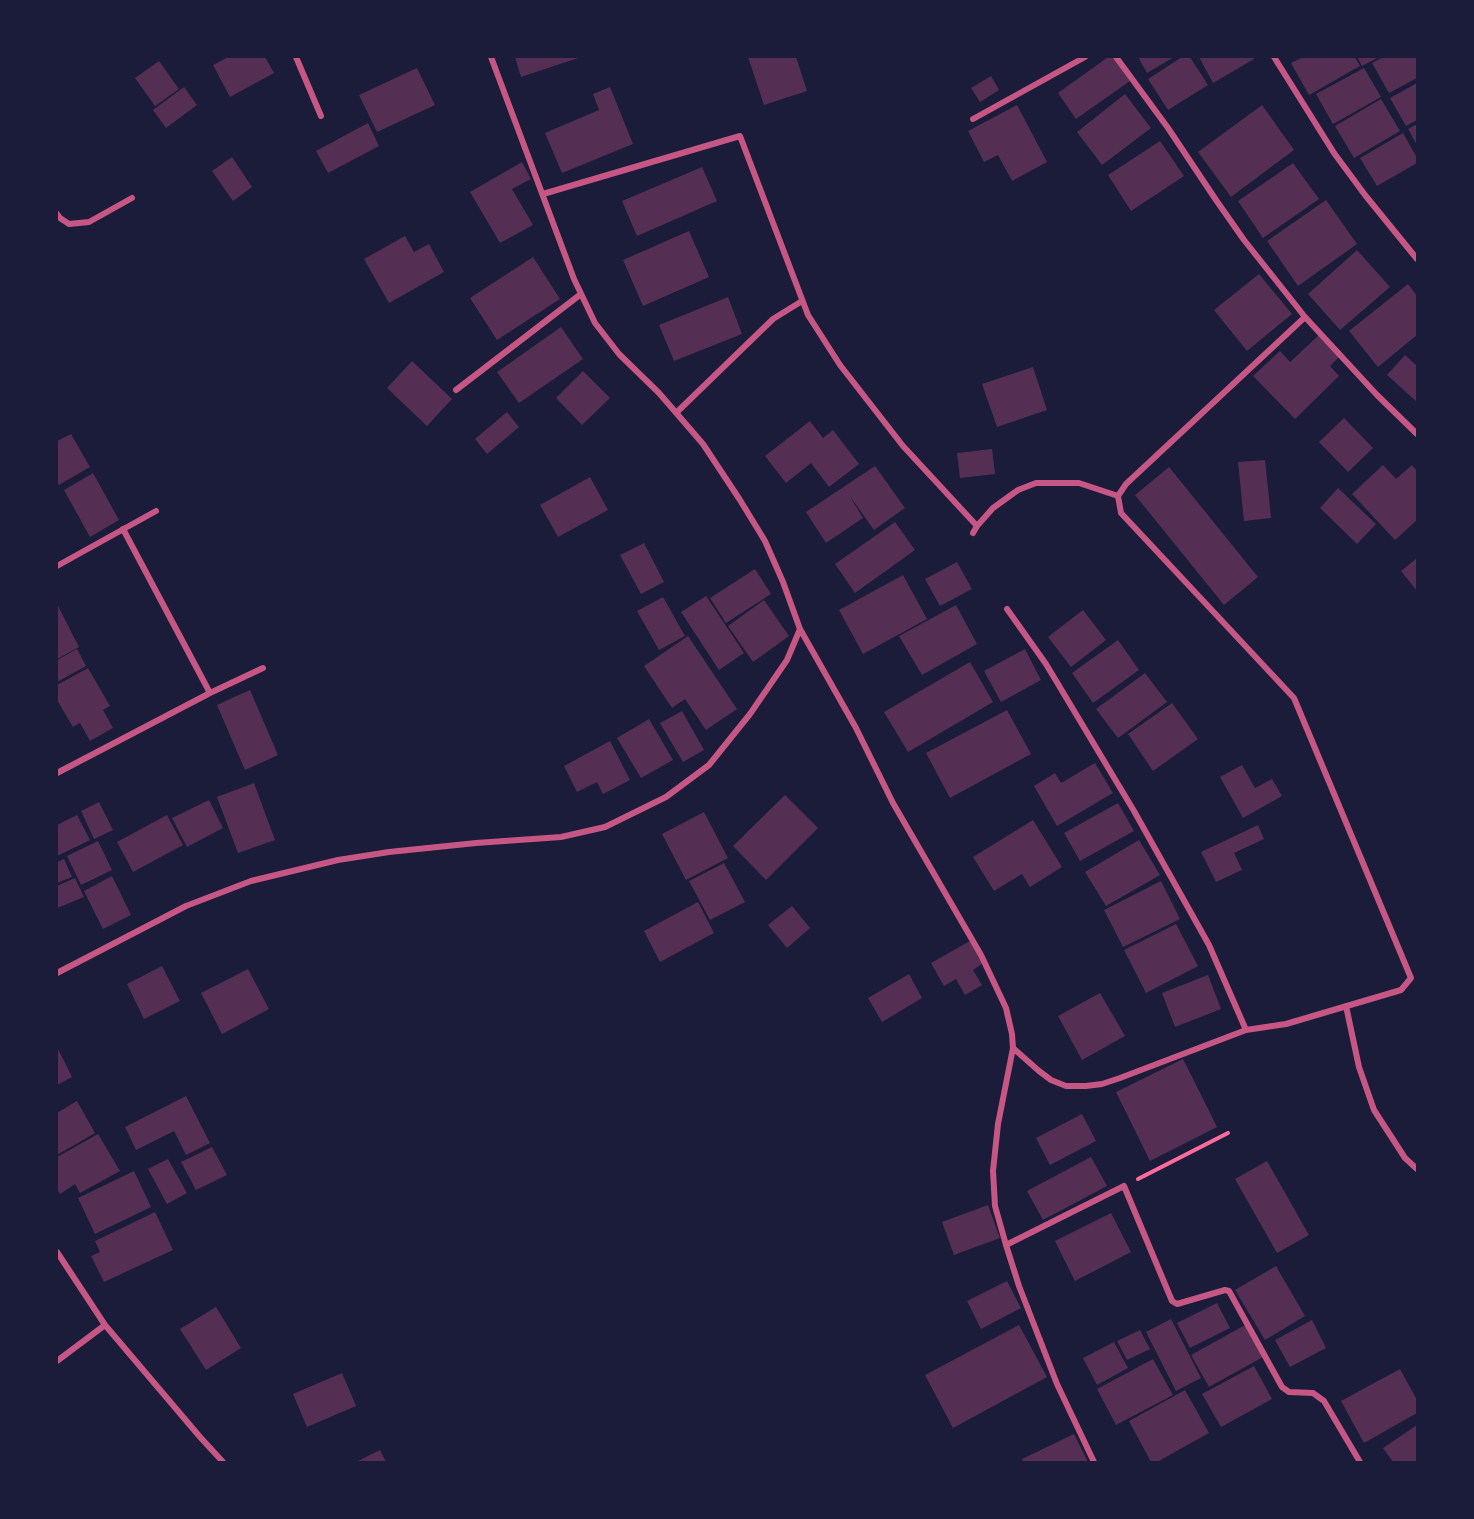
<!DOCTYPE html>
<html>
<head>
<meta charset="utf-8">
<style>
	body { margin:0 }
	#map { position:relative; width:1474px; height:1519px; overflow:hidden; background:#1b1b3a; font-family:Karla,sans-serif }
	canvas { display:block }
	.frame { position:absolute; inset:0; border:58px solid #1b1b3a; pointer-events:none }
</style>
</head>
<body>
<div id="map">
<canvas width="1474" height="1519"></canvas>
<div class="frame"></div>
</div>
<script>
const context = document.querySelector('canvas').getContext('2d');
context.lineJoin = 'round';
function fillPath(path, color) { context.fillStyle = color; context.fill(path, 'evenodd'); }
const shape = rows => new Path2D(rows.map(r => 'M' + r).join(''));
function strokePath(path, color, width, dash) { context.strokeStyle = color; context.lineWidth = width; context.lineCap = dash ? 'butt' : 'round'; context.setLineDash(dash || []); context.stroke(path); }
fillPath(shape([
	[228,57,265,57,274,73,230,97,213,65],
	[515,57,581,57,521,77],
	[748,57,796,57,807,91,764,105],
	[1108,57,1113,57,1130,81,1076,119,1058,93],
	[1138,57,1174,57,1147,73],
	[1182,57,1190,57,1208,85,1168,110,1148,79],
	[1199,57,1253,57,1254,59,1213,83],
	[1303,57,1355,57,1360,66,1309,95,1291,63],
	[1357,57,1379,57,1362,66],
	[1383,57,1417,57,1417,78,1389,93,1372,63],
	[159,61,179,89,155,106,135,78],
	[417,68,435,105,377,132,359,95],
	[1364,68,1381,97,1333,124,1316,94],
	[991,76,999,90,980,102,971,88],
	[1417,83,1417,120,1406,126,1390,98],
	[184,87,197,105,166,128,153,110],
	[610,87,633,144,562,173,545,133,599,110,593,94],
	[1125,94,1151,128,1102,165,1077,132],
	[1381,99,1400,131,1354,158,1335,126],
	[1017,105,1047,162,1012,181,998,155,984,162,968,131],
	[1262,105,1294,150,1231,197,1198,152],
	[368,123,379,146,328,173,316,151],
	[1417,124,1417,145,1408,129],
	[1403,133,1417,158,1417,163,1377,186,1360,158],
	[1160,141,1184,176,1131,211,1108,175],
	[232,157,252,187,233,201,212,171],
	[522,162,531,179,512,189,533,225,500,243,470,192],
	[1293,163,1319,199,1263,238,1238,201],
	[702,167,717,201,637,236,622,201],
	[1326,200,1357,244,1298,286,1267,241],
	[689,231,709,277,643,306,623,260],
	[405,236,414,252,429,244,444,272,389,303,364,259],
	[1357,250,1390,287,1340,330,1308,294],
	[533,257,560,299,497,340,470,298],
	[1259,274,1292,314,1247,351,1214,310],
	[1408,284,1417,296,1417,335,1378,367,1349,331],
	[728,297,742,334,674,361,659,325],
	[561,327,583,359,519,403,497,372],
	[1319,335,1339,357,1330,366,1339,376,1295,419,1253,376,1280,351,1290,362],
	[1405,355,1417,366,1417,402,1387,375],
	[412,361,452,399,427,426,387,388],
	[1033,367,1047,410,997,427,982,384],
	[583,371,610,398,582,425,556,398],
	[507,412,519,427,487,454,475,439],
	[1344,418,1373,448,1348,472,1319,442],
	[810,421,823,438,833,430,859,464,829,487,811,463,786,483,765,456],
	[71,434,90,467,57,486,57,441],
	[992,449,995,474,960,478,957,453],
	[1265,460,1271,518,1244,521,1238,462],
	[1383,465,1396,479,1412,465,1417,471,1417,520,1395,540,1352,494],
	[875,466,905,508,874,530,849,495,863,518,826,543,806,512],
	[1169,467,1258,577,1224,605,1135,495],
	[93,473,119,520,90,537,64,490],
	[590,477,608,510,558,537,540,505],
	[1338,488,1376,524,1357,544,1320,508],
	[895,522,915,550,855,593,835,564],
	[644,543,664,582,641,594,620,555],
	[1417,558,1417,591,1401,571],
	[957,562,972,589,940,606,925,579],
	[755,569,771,594,726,623,710,598],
	[903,575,927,619,863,654,839,610],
	[706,596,744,653,719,670,681,612],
	[663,597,685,636,659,650,637,611],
	[764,600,789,636,753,662,728,626],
	[57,604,79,647,57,659],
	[956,605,977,644,922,675,899,636],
	[1083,610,1106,640,1071,667,1048,637],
	[688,636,737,709,706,730,685,699,672,708,644,666],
	[1118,640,1139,670,1093,703,1072,673],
	[77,649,86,666,57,682,57,660],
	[1025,649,1041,680,1001,702,984,671],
	[970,662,993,702,908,752,884,712],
	[88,668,110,706,103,710,113,728,90,741,80,723,73,727,57,700,57,685],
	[1145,673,1167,702,1118,738,1096,709],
	[250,690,278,755,245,770,217,705],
	[1172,703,1198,739,1153,771,1128,734],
	[1007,710,1031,754,950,798,926,753],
	[682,711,704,750,683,762,660,723],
	[649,719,673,760,641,778,617,738],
	[610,741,630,780,603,794,597,782,577,792,564,766],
	[1095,763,1113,793,1057,826,1034,786,1055,773,1061,783],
	[1242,765,1255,788,1272,779,1282,796,1243,818,1220,777],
	[254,783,275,840,238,853,217,797],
	[785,795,818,828,766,880,733,846],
	[209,800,223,828,187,847,172,818],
	[99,802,113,830,94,839,81,811],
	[1118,803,1134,831,1080,861,1064,833],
	[704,812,728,858,686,880,662,834],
	[77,815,90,840,57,856,57,825],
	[167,815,183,845,133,872,117,842],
	[1033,820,1062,867,1030,887,1022,874,994,891,973,857],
	[1258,825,1264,839,1234,853,1242,870,1216,882,1201,852],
	[1139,840,1160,875,1106,906,1085,872],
	[98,841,112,870,81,885,67,856],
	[64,859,72,877,57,883,57,862],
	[724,863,745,902,710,920,689,881],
	[112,876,131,915,103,929,84,891],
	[75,878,84,897,57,908,57,886],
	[1161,881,1180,919,1123,947,1104,910],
	[698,902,714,933,660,962,644,931],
	[792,906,810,928,787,948,768,925],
	[1176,924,1198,966,1146,993,1124,950],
	[970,941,983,963,973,970,982,985,965,995,956,979,944,986,931,963],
	[162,966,180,1001,144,1019,127,984],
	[248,969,269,1009,222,1034,201,993],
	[909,974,922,998,882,1022,868,998],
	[1208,975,1221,1009,1175,1027,1162,993],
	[1100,993,1125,1036,1082,1060,1058,1016],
	[57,1047,72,1077,57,1085],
	[1183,1059,1217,1127,1150,1161,1116,1092],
	[186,1096,210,1143,186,1155,174,1131,136,1150,125,1127],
	[77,1101,95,1133,57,1155,57,1113],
	[1082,1114,1096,1141,1050,1165,1036,1138],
	[98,1134,120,1171,80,1193,75,1184,60,1194,57,1189,57,1157],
	[212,1147,227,1175,196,1190,181,1162],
	[1091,1157,1107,1186,1043,1220,1027,1191],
	[168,1159,187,1193,167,1204,148,1169],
	[1267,1161,1309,1235,1277,1253,1235,1179],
	[134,1171,151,1207,95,1234,78,1198],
	[988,1205,1000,1238,954,1255,942,1222],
	[155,1212,173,1250,104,1282,91,1256,100,1252,95,1241],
	[1111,1213,1131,1252,1075,1281,1055,1241],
	[1276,1266,1305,1316,1265,1340,1235,1290],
	[1007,1281,1021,1308,981,1329,967,1301],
	[1217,1303,1230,1328,1190,1348,1177,1323],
	[216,1307,241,1348,206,1370,180,1329],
	[1171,1319,1201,1378,1176,1391,1146,1332],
	[1312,1320,1326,1348,1290,1367,1275,1340],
	[1019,1325,1047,1377,953,1428,925,1375],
	[1245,1325,1263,1357,1209,1387,1191,1355],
	[1140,1330,1150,1349,1127,1360,1117,1341],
	[1114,1342,1128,1368,1097,1385,1083,1358],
	[1153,1359,1173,1395,1116,1425,1097,1389],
	[1254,1366,1272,1399,1221,1427,1202,1394],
	[1400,1369,1417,1400,1417,1413,1364,1443,1341,1401],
	[342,1373,356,1406,307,1427,293,1394],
	[1185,1390,1209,1433,1157,1462,1151,1462,1129,1421],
	[1417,1425,1417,1462,1393,1462,1383,1448],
	[1074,1434,1088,1462,1023,1462,1022,1459],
	[380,1450,386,1462,356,1462]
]), '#542f53');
strokePath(shape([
	[1138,1179,1228,1133]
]), '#ff6b9d', 4);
strokePath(shape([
	[296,57,321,116],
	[1116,57,1168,128,1216,200,1244,240,1305,317,1377,395,1417,434],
	[1274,57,1334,153,1365,195,1417,259],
	[973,119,1085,57],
	[543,194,740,136,808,315,840,365,903,446,977,526],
	[57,214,60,218,69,224,89,222,132,198],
	[456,390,581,294],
	[676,413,773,319,802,301],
	[123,529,210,693],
	[973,533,977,526,993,508,1018,490,1036,483,1079,483,1118,496],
	[57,566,156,511],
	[1007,609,1046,664,1134,811,1209,945,1246,1030,1120,1078,1102,1084,1086,1086,1066,1086,1051,1080,1039,1071,1013,1048],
	[800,629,856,728,893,803,981,955,1006,1008,1012,1034,1013,1048,998,1124,993,1171,995,1206,1006,1245,1019,1286,1057,1384,1094,1462],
	[57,773,210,693,263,668],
	[57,973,186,906,251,881,338,860,389,852,476,843,561,837,605,827,666,797,709,765,750,714,787,660,800,629,783,582,765,541,740,500,703,444,659,393,619,354,595,323,574,279,491,57],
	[1346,1006,1359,1067,1374,1110,1405,1158,1417,1169],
	[1246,1030,1286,1024,1401,990,1411,978,1294,698,1121,513,1118,496,1126,484,1305,317],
	[1006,1245,1124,1186,1172,1301,1177,1304,1225,1290,1229,1291,1282,1387,1289,1392,1313,1393,1324,1401,1360,1462],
	[57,1252,105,1325,200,1437,223,1462],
	[57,1361,105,1325]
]), '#c65784', 6);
</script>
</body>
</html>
